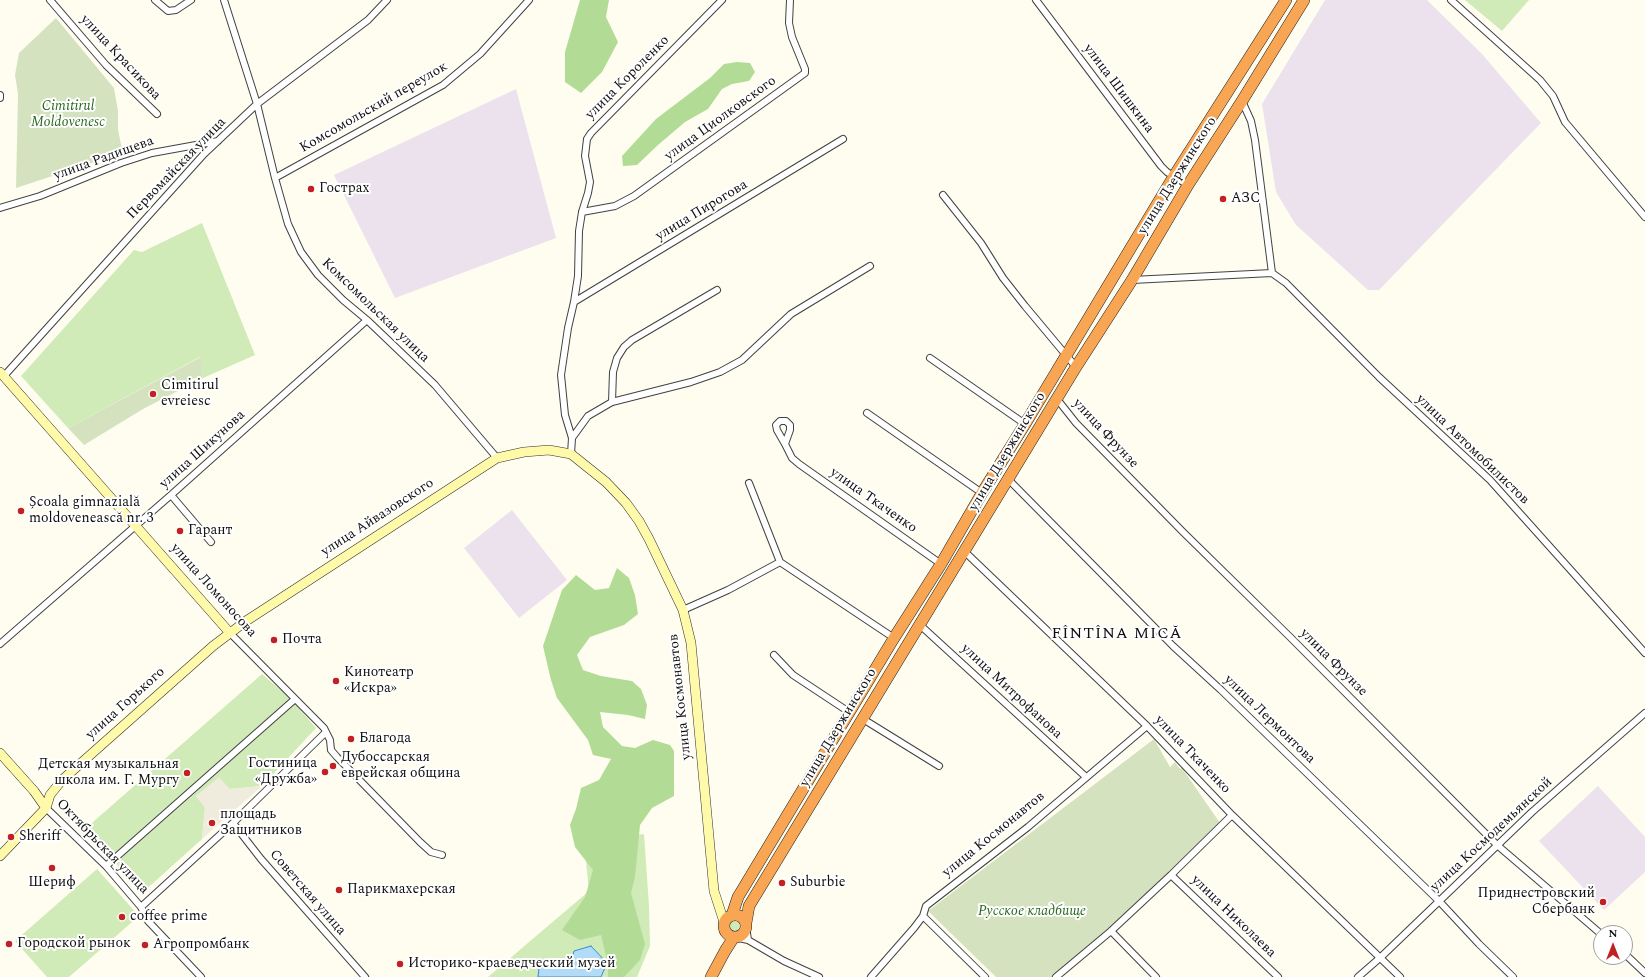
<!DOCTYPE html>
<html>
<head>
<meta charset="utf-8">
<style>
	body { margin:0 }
	#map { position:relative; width:1645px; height:977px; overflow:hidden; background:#fffdef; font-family:Spectral,serif }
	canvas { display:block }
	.north { position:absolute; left:1593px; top:925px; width:40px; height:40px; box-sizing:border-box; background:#fff; border:1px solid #9f9f9f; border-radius:50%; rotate:0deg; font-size:11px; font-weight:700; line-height:16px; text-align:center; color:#0e0e0e }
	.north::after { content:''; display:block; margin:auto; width:14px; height:18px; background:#c22122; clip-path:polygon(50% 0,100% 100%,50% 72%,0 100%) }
</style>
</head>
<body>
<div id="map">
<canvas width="1645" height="977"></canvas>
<div class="north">N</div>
</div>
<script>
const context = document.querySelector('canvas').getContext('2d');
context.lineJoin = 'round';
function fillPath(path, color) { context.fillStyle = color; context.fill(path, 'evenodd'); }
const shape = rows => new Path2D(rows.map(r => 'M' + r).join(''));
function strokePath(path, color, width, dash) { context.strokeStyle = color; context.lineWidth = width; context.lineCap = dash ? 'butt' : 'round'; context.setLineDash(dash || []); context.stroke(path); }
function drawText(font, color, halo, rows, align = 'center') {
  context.font = font + ' Spectral,serif'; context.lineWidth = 4; context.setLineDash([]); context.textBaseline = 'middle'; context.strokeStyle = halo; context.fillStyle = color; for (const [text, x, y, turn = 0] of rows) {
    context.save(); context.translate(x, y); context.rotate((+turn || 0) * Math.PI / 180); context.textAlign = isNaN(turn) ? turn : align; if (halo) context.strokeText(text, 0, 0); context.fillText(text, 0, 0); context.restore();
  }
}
fillPath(shape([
	[1325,0,1427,0,1482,54,1541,123,1379,290,1368,290,1296,225,1276,192,1262,104],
	[516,89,556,238,395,298,334,175],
	[512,510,567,580,519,618,464,548],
	[1598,786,1645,837,1645,872,1604,910,1539,841]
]), '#ece2ed');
fillPath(shape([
	[1465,0,1529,0,1502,31],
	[202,223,255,355,203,378,200,357,68,428,21,376,134,250,142,252],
	[262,674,290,698,316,728,262,786,230,789,196,796,205,807,202,839,142,893,85,829],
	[644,834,649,906,650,946,637,977,488,977,589,891,584,842],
	[97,869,139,916,69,977,47,977,15,941],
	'728.5 926a5.5 5.5 0 1 1 11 0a5.5 5.5 0 1 1-11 0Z'
]), '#d0ebb7');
fillPath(shape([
	[580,0,609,0,606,17,618,42,602,72,581,93,565,82,565,52],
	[737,62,750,63,755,72,749,81,732,84,722,89,708,109,685,122,658,145,637,165,623,166,622,156,656,119,710,78,724,64],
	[617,568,629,578,635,595,638,614,624,625,590,637,577,655,583,670,601,676,632,681,641,689,647,705,645,719,628,715,600,712,603,727,622,746,635,748,653,740,670,745,674,751,674,796,652,808,640,825,635,877,631,893,645,944,640,960,624,977,608,977,608,964,601,935,580,940,562,930,585,897,593,870,575,847,570,825,576,809,581,788,599,780,611,759,593,755,588,740,557,698,551,680,543,646,562,590,576,575,595,590,609,588]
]), '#b2dc96');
fillPath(shape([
	[56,18,114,88,118,111,118,129,123,155,107,158,16,188,18,94,15,75,19,53],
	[201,357,203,378,143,409,84,445,68,428],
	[1154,739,1170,767,1175,762,1180,769,1182,768,1220,823,1118,921,1053,977,996,977,928,911]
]), '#d5e2bf');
fillPath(shape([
	[219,777,230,789,262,786,202,839,205,808,196,796]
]), '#efebdd');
const water = shape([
	[591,946,607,963,601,977,538,977,539,968,571,963,574,951,591,946]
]);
fillPath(water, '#b2dbf8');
strokePath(water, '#378dd1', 1);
const street = shape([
	[50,0,106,65,157,114],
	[155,0,168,11,176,10,191,0],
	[224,0,257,104,275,178,288,224,301,252,318,275,343,300,367,320,435,385,497,458],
	[1036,0,1161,166,1167,172,1188,185],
	[1451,0,1540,80,1553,96,1565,122,1645,217],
	[0,95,0,98],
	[275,178,443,85,480,54,529,0],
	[943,195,981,243,1003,278,1025,306,1076,367],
	[0,208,40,196,121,163,152,153,218,141],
	[582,212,615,206,634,196,805,73,805,69,792,37,789,23,790,0],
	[1272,273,1286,283,1379,377,1490,480,1645,653],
	[1132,280,1272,273,1255,140,1251,121,1242,101],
	[574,302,843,139],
	[930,358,1025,424],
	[4,376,204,154,257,104,368,20,387,0],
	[1057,399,1076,423,1183,532,1290,637,1497,845,1601,934],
	[612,402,613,372,617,358,624,347,632,340,717,290],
	[867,413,982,493],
	[572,438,588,416,612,402,691,382,720,372,742,360,791,314,870,266],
	[785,444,777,430,776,425,780,421,786,421,790,425,790,430,785,444,792,458,799,464,941,564],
	[571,454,572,438,565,415,561,375,568,328,574,302,578,276,579,231,582,212,588,193,590,182,585,156,587,139,591,133,722,0],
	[1009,480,1173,646,1221,690,1439,901,1479,944,1513,977],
	[749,483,780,562],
	[171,495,211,542],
	[964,551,1147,726,1232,815,1400,977],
	[683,610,728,590,780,562,894,638],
	[920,625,1086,777],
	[230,633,324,728,330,740,331,750,337,757,420,842,431,852,442,855],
	[0,644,171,495,367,320],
	[774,655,793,675,849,712],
	[863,719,939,766],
	[46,808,106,866,141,907,148,921,201,977],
	[233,823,261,859,365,977],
	[106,866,295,699],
	[1171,875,1278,977],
	[141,907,233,823,326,732],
	[923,916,985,977],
	[746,926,748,940],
	[1111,931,1156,977],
	[734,937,748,940,784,961,819,977],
	[1625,954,1645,973],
	[871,977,914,928,923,916,926,906,1028,827,1147,726],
	[1056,977,1111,931,1171,875,1232,815],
	[1358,977,1381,957,1532,812,1645,713]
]);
const secondary = shape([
	[0,372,230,633],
	[0,753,34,791,46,808],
	[0,856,46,808,50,795,62,780,213,646,246,621,497,458,524,452,549,450,571,454,606,482,626,503,639,521,649,539,683,610,691,643,714,891,724,922]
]);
const highway = shape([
	'724 926a11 11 0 1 1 22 0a11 11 0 1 1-22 0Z',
	[732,915,738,897,894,638,941,564,982,493,1025,424,1174,176,1286,0],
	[746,923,749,906,1076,367,1132,280,1188,185,1242,101,1304,0],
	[711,977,725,951,734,937]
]);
strokePath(street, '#414141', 8);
strokePath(secondary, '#303030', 10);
strokePath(highway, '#1f1f1f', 12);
strokePath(street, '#fff', 6);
strokePath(secondary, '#fff9aa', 9);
strokePath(highway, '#f8a654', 11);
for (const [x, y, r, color] of [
	[311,189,4,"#c22122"],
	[1223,199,4,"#c22122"],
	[153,394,4,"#c22122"],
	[21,511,4,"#c22122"],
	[180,531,4,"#c22122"],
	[274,640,4,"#c22122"],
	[336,681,4,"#c22122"],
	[351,739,4,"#c22122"],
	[333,766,4,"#c22122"],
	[325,772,4,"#c22122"],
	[187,773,4,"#c22122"],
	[212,823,4,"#c22122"],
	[11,837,4,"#c22122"],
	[52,868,4,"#c22122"],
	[782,883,4,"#c22122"],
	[339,890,4,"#c22122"],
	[1603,902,4,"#c22122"],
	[122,917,4,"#c22122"],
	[9,944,4,"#c22122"],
	[145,945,4,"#c22122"],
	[400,964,4,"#c22122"]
]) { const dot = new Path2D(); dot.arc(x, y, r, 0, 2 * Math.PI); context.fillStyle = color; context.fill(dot); strokePath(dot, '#fff', 1.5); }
drawText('14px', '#0e0e0e', '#fff', [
	["улица Красикова",120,58,47],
	["улица Короленко",628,78,-45],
	["улица Шишкина",1118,89,53],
	["Комсомольский переулок",374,108,-30],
	["улица Циолковского",721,119,-36],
	["улица Радищева",104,159,-20],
	["Первомайская улица",177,169,-46],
	["улица Дзержинского",1178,176,-58],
	["улица Пирогова",702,211,-31],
	["Комсомольская улица",375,311,44],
	["улица Фрунзе",1105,434,47],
	["улица Шикунова",203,450,-42],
	["улица Автомобилистов",1472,450,44],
	["улица Дзержинского",1008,452,-59],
	["улица Ткаченко",873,501,35],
	["улица Айвазовского",378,518,-33],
	["улица Ломоносова",213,591,48],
	["улица Фрунзе",1333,663,45],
	["улица Митрофанова",1011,692,43],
	["улица Космонавтов",681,697,-96],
	["улица Горького",126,704,-42],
	["улица Лермонтова",1269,720,44],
	["улица Дзержинского",839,728,-59],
	["улица Ткаченко",1192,755,46],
	["улица Космонавтов",994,835,-39],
	["улица Космодемьянской",1492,835,-43],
	["Октябрьская улица",102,847,46],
	["Советская улица",307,893,49],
	["улица Николаева",1233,917,44]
]);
drawText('italic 14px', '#28681c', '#fff', [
	["Cimitirul",68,107],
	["Moldovenesc",68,123],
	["Русское кладбище",1032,912]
]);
drawText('14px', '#0e0e0e', '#fff', [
	["Гострах",319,189],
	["АЗС",1231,199],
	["Cimitirul",161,386],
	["evreiesc",161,402],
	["Școala gimnazială",29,503],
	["moldovenească nr. 3",29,519],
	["Гарант",188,531],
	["Почта",282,640],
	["Кинотеатр",344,673],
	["«Искра»",344,689],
	["Благода",359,739],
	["Дубоссарская",341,758],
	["еврейская община",341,774],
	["Гостиница",317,764,"right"],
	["«Дружба»",317,780,"right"],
	["Детская музыкальная",179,765,"right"],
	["школа им. Г. Мургу",179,781,"right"],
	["площадь",220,815],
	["Защитников",220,831],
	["Sheriff",19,837],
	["Шериф",52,883,"center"],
	["Suburbie",790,883],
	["Парикмахерская",347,890],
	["Приднестровский",1595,894,"right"],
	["Сбербанк",1595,910,"right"],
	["coffee prime",130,917],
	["Городской рынок",17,944],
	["Агропромбанк",153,945],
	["Историко-краеведческий музей",408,964]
], 'left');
context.letterSpacing = '1px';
drawText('16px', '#0e0e0e', '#fff', [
	["FÎNTÎNA MICĂ",1117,635]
]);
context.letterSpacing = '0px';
</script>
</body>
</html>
